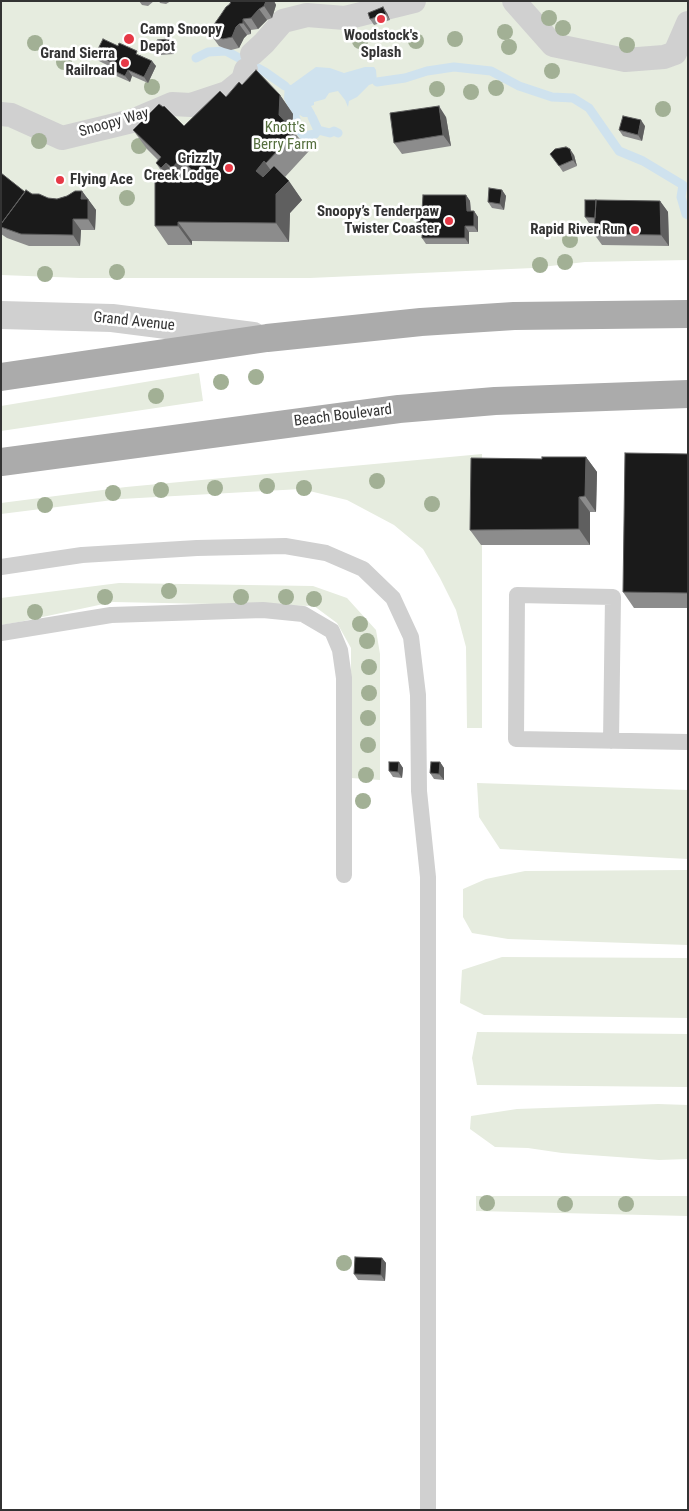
<!DOCTYPE html>
<html>
<head>
<meta charset="utf-8">
<style>
	body { margin:0 }
	#map { position:relative; width:689px; height:1511px; overflow:hidden; background:#fff; font-family:"Roboto Condensed",sans-serif }
	canvas { display:block }
	.frame { position:absolute; inset:0; border:2px solid #333; pointer-events:none }
</style>
</head>
<body>
<div id="map">
<canvas width="689" height="1511"></canvas>
<div class="frame"></div>
</div>
<script>
const context = document.querySelector('canvas').getContext('2d');
context.lineJoin = 'round';
function fillPath(path, color) { context.fillStyle = color; context.fill(path, 'evenodd'); }
const shape = rows => new Path2D(rows.map(r => 'M' + r).join(''));
function strokePath(path, color, width, dash) { context.strokeStyle = color; context.lineWidth = width; context.lineCap = dash ? 'butt' : 'round'; context.setLineDash(dash || []); context.stroke(path); }
function drawText(font, color, halo, rows, align = 'center') {
  context.font = font + ' "Roboto Condensed",sans-serif'; context.lineWidth = 5; context.setLineDash([]); context.textBaseline = 'middle'; context.strokeStyle = halo; context.fillStyle = color; for (const [text, x, y, turn = 0] of rows) {
    context.save(); context.translate(x, y); context.rotate((+turn || 0) * Math.PI / 180); context.textAlign = isNaN(turn) ? turn : align; if (halo) context.strokeText(text, 0, 0); context.fillText(text, 0, 0); context.restore();
  }
}
fillPath(shape([
	[1,1,688,1,688,260,585,262,533,268,310,278,80,278,1,275],
	[199,373,203,401,1,431,1,406],
	[482,454,482,728,467,728,466,647,456,610,440,578,423,549,394,525,347,500,301,489,121,499,1,514,1,503,126,487],
	[119,583,313,586,347,598,376,630,380,654,380,780,351,778,351,648,337,623,314,606,113,602,19,622,1,625,1,598],
	[477,783,688,790,688,859,500,849,479,817],
	[688,870,688,945,508,939,472,933,463,917,463,889,486,879,525,871],
	[502,957,688,958,688,1018,484,1015,460,1003,462,970],
	[477,1032,688,1034,688,1087,477,1085,472,1058],
	[658,1104,688,1105,688,1159,659,1160,562,1153,528,1148,495,1147,470,1129,471,1116,517,1109],
	[476,1196,688,1196,688,1216,476,1211]
]), '#e6ecdf');
fillPath(shape([
	[316,67,330,68,344,73,365,67,374,67,376,70,377,82,369,85,357,97,349,101,348,107,345,100,338,91,329,93,325,99,314,102,314,105,311,106,315,113,315,117,303,117,300,115,294,121,293,114,288,107,284,99,285,83,291,85]
]), '#cfe2ee');
strokePath(shape([
	[196,58,208,52,226,51,265,72,285,86],
	[377,82,405,78,427,71,454,67,491,71,519,86,552,97,573,98,589,108,619,151,643,161,683,185,681,197,686,214,688,215],
	[312,117,318,130,330,133,334,131,338,133],
	[296,119,296,126,304,136,315,134,318,130]
]), '#cfe2ee', 9);
strokePath(shape([
	[1,567,82,555,197,548,285,546,326,553,363,569,393,598,411,637,418,695,419,791,428,877,428,1510],
	[1,633,111,615,263,610,303,614,332,631,340,650,344,678,344,875],
	[611,741,613,597,517,595,516,739,688,742]
]), '#d0d0d0', 16);
strokePath(shape([
	[514,1,553,45,625,60,664,57,675,53,688,23],
	[252,54,264,43,283,21,307,15,345,18,414,1],
	[1,114,11,115,62,138,132,121,172,104,191,105,227,93,243,80,246,70]
]), '#d0d0d0', 24);
strokePath(shape([
	[1,315,112,318,253,336]
]), '#d0d0d0', 28);
strokePath(shape([
	[1,377,267,338,421,322,514,316,688,314],
	[1,462,399,409,495,401,688,394]
]), '#ababab', 28);
context.fillStyle = '#a2b095';
for (const [x, y] of [
	[549,18],
	[563,28],
	[505,32],
	[455,39],
	[360,41],
	[416,41],
	[35,43],
	[627,45],
	[509,47],
	[64,62],
	[552,71],
	[152,87],
	[496,88],
	[437,89],
	[471,92],
	[663,109],
	[39,141],
	[139,146],
	[127,198],
	[570,240],
	[565,262],
	[540,265],
	[117,272],
	[45,274],
	[256,377],
	[221,382],
	[156,396],
	[377,481],
	[267,486],
	[215,488],
	[304,488],
	[161,490],
	[113,493],
	[432,504],
	[45,505],
	[169,591],
	[105,597],
	[241,597],
	[286,597],
	[314,599],
	[35,612],
	[360,624],
	[367,641],
	[369,667],
	[369,693],
	[368,718],
	[368,745],
	[366,775],
	[363,801],
	[487,1203],
	[565,1204],
	[626,1204],
	[344,1263]
]) { context.beginPath(); context.arc(x, y, 8, 0, 2 * Math.PI); context.fill(); }
fillPath(shape([
	[139,1,154,1,148,6,142,5],
	[159,1,171,1,166,4,160,3],
	[231,1,274,1,276,5,272,18,267,20,258,29,251,30,251,34,247,35,244,38,239,48,231,50,224,48,219,46,211,35],
	[387,13,390,20,374,25,370,19],
	[173,45,174,54,161,55,157,50],
	[95,55,140,55,156,66,148,83,132,76,130,82,112,74,108,68,109,66,99,61],
	[242,85,280,95,293,114,292,129,309,151,285,177,302,200,290,213,289,242,192,241,192,245,168,245,155,226,165,177,156,163,158,160,147,149,133,130,184,126],
	[446,117,451,146,402,154,394,143],
	[645,126,642,141,623,136,619,130],
	[574,155,577,166,563,172,559,166],
	[1,173,25,192,48,198,57,199,82,191,96,210,95,230,81,230,80,246,29,246,7,238,1,234],
	[502,190,506,196,504,210,492,208,488,202],
	[466,195,470,201,471,211,474,211,478,217,478,232,469,232,469,244,426,244,422,238,422,231,421,231,417,225,422,211],
	[660,201,668,212,669,246,602,245,594,234,595,223,589,223,585,217],
	[688,454,688,608,634,608,623,592],
	[586,457,597,472,596,512,590,512,590,545,481,545,470,530,542,459],
	[399,762,403,768,402,778,393,777,389,771],
	[440,762,444,768,444,780,434,779,430,773],
	[382,1258,386,1263,385,1281,358,1280,354,1274]
]), '#8c8c8c');
fillPath(shape([
	[266,1,274,1,276,5,272,18,264,6],
	[383,7,387,13,390,20,386,14],
	[259,9,267,20,258,29,251,18],
	[243,19,251,30,251,34,243,23],
	[239,24,247,35,244,38,239,48,232,37,236,27],
	[169,39,173,45,174,54,170,49],
	[152,61,156,66,148,83,144,77],
	[128,70,132,76,130,82,125,76],
	[280,95,293,114,292,134,279,115],
	[439,106,446,117,451,146,443,135],
	[641,120,645,126,642,141,638,135],
	[570,149,574,155,577,166,573,160],
	[180,159,193,178,186,186,194,199,172,168],
	[264,161,278,180,269,190,256,171],
	[166,163,179,182,174,188,161,168],
	[289,181,302,200,290,213,289,242,276,223,276,194],
	[502,190,506,196,504,210,500,204],
	[82,191,96,210,95,230,88,219,81,199],
	[466,195,470,201,471,216,467,211],
	[660,201,668,212,669,246,661,235],
	[474,211,478,217,478,232,474,226],
	[73,219,81,230,80,246,73,235],
	[178,222,192,241,192,245,178,226],
	[465,226,469,232,469,244,465,238],
	[586,457,597,472,596,512,585,496],
	[579,497,590,512,590,545,579,529],
	[399,762,403,768,402,778,398,772],
	[440,762,444,768,444,780,439,774],
	[382,1258,386,1263,385,1281,381,1275]
]), '#5f5f5f');
const building = shape([
	[231,1,266,1,264,6,259,9,251,18,243,19,243,23,239,24,236,27,232,37,223,39,216,37,211,35,210,30,220,16,226,7,230,4,231,1],
	[383,7,386,14,370,19,368,13,383,7],
	[103,39,118,46,119,43,137,51,136,54,152,61,144,77,128,70,125,76,108,68,111,62,95,55,103,39],
	[169,39,170,49,157,50,157,40,169,39],
	[256,70,280,95,279,115,295,132,266,163,264,161,256,171,263,177,274,166,289,181,276,194,276,223,178,222,178,226,155,226,155,177,180,178,180,180,193,180,193,171,180,159,172,168,166,163,161,168,156,163,161,157,133,130,159,104,163,107,164,106,184,126,220,91,226,97,239,82,242,85,256,70],
	[439,106,443,135,394,143,390,113,439,106],
	[623,116,641,120,638,135,619,130,623,116],
	[566,147,570,149,573,160,559,166,550,154,555,149,566,147],
	[1,173,25,192,1,224,1,173],
	[489,188,502,190,500,204,488,202,489,188],
	[26,190,32,194,39,194,48,198,57,199,67,196,75,191,82,191,81,199,88,199,88,219,73,219,73,235,21,234,1,227,1,224,26,190],
	[423,195,466,195,467,211,474,211,474,226,465,226,465,238,422,238,422,225,417,225,417,211,422,211,423,195],
	[585,200,596,200,595,218,585,217,585,200],
	[596,200,660,201,661,235,594,234,596,200],
	[625,453,688,454,688,593,623,592,625,453],
	[542,457,586,457,585,496,579,497,579,529,470,530,471,458,542,459,542,457],
	[389,762,399,762,398,772,389,771,389,762],
	[431,762,440,762,439,774,430,773,431,762],
	[355,1257,382,1258,381,1275,354,1274,355,1257]
]);
fillPath(building, '#1a1a1a');
strokePath(building, '#5f5f5f', 1);
for (const [x, y, r, color] of [
	[381,19,5,"#e63946"],
	[129,39,6,"#e63946"],
	[125,63,5,"#e63946"],
	[229,168,5,"#e63946"],
	[60,180,5,"#e63946"],
	[449,221,5,"#e63946"],
	[635,230,5,"#e63946"]
]) { const dot = new Path2D(); dot.arc(x, y, r, 0, 2 * Math.PI); context.fillStyle = color; context.fill(dot); strokePath(dot, '#fff', 2); }
drawText('bold 15px', '#333', '#fff', [
	["Camp Snoopy",140,30,"left"],
	["Depot",140,47,"left"],
	["Woodstock's",381,36,"center"],
	["Splash",381,53,"center"],
	["Grand Sierra",115,54],
	["Railroad",115,71],
	["Grizzly",219,159],
	["Creek Lodge",219,176],
	["Flying Ace",70,180,"left"],
	["Snoopy’s Tenderpaw",439,212],
	["Twister Coaster",439,229],
	["Rapid River Run",625,230]
], 'right');
drawText('15px', '#333', '#fff', [
	["Snoopy Way",114,123,-16],
	["Grand Avenue",134,322,6],
	["Beach Boulevard",343,416,-7]
]);
drawText('15px', '#56703f', '#fff', [
	["Knott's",285,128],
	["Berry Farm",285,145]
]);
</script>
</body>
</html>
